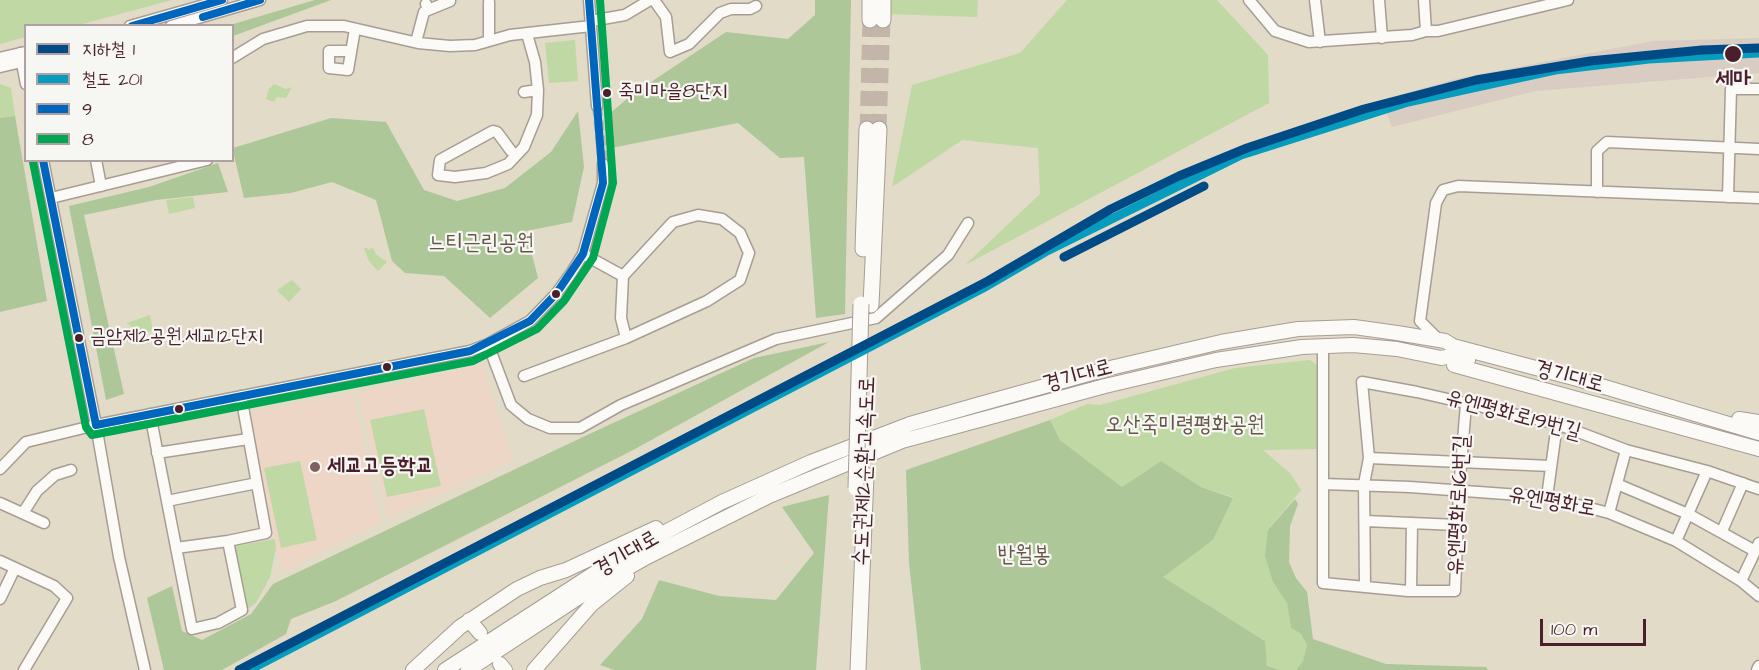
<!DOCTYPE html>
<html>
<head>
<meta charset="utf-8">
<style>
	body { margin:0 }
	#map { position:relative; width:1759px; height:670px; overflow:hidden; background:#e2dbc8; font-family:"Architects Daughter","Poor Story",sans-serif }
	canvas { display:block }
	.legend { position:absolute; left:24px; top:24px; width:210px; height:138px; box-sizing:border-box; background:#f6f6f2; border:2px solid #b1a0a2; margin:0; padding:8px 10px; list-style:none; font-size:18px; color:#4a1f2b }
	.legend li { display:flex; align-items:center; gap:12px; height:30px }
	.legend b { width:30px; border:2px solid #b1a0a2 }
	.scale { position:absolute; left:1540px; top:619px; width:106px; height:27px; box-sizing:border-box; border:3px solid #4a1f2b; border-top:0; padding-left:8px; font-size:18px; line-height:21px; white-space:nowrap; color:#4a1f2b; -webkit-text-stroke:4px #f6f6f2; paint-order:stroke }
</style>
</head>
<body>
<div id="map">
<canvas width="1759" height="670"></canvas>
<ul class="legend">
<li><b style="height:8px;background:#004a85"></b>지하철 1</li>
<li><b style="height:8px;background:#079bbe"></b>철도 201</li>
<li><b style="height:8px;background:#0065bd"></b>9</li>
<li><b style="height:8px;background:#00a651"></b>8</li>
</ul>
<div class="scale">100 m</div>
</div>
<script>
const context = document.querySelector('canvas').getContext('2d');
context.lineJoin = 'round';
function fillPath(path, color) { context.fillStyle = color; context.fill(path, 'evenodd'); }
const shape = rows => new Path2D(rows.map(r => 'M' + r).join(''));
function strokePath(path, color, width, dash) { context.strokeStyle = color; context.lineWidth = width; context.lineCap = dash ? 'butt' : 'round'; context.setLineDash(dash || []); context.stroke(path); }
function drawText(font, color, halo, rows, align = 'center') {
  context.font = font + ' "Architects Daughter","Poor Story",sans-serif'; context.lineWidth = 4.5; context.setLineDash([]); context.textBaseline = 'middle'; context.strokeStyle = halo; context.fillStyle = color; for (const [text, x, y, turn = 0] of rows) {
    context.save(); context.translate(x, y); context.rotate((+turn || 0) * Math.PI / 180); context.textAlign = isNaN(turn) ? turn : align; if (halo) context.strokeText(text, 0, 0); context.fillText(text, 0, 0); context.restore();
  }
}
fillPath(shape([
	[482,365,513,460,388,518,358,393],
	[352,393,380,522,281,572,251,413]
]), '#eed6c7');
fillPath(shape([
	[1759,38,1759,73,1535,91,1392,127,1382,100,1460,78,1653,41]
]), '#d9ccc3');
fillPath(shape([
	[0,0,172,0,79,25,26,26,25,37,0,44],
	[887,0,978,0,977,17,886,14],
	[1067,0,1217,0,1268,55,1269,103,965,265,1040,194,1038,148,962,140,892,187,912,85,1020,53],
	[575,40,578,81,549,83,545,43],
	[0,84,11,88,15,116,0,118],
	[274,84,286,89,292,87,286,98,277,97,274,102,266,99,269,89],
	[193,197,195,208,169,214,166,200],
	[366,247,369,250,372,247,377,255,387,262,378,271,369,261,364,249],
	[292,280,301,289,289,302,277,290],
	[150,315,153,331,139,333,125,343,122,342,132,327,127,323],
	[1310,360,1317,365,1318,449,1263,450,1290,473,1301,490,1268,530,1273,582,1287,603,1291,628,1301,634,1307,645,1303,661,1296,670,1280,670,1267,667,1264,640,1162,577,1213,540,1233,497,1201,487,1161,461,1122,487,1060,440,1050,420,1087,404,1100,405,1235,368],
	[424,409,441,486,387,497,370,420],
	[300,461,317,540,281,548,264,468],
	[275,539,276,548,270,577,256,603,247,609,233,551,235,546]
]), '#bfd8a4');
fillPath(shape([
	[315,0,331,0,233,36,232,26,230,25],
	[815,0,851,0,845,314,816,318,804,157,780,158,738,123,611,148,609,114,633,94,726,32,788,39,815,15],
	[578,111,584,167,572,222,526,231,538,278,490,318,444,276,405,273,392,261,376,200,332,182,291,193,244,198,233,151,233,148,331,118,386,122,424,190,457,201,505,188,551,152],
	[15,116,47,301,0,312,0,118],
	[218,163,228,192,156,200,84,215,124,394,106,400,69,206,149,187],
	[829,342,635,449,336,601,291,619,286,634,222,670,164,670,147,598,172,586,182,631,202,640,251,614,273,584,585,436,754,358],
	[1050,420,1060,440,1122,487,1161,461,1201,487,1233,498,1213,540,1163,577,1265,641,1267,666,1280,670,921,670,909,563,906,470],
	[829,495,816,670,614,670,600,665,642,619,659,580,719,596,776,600,814,553,782,507],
	[1295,499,1298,504,1290,526,1289,562,1296,578,1307,592,1313,639,1386,664,1486,667,1488,670,1296,670,1303,661,1307,645,1301,634,1291,628,1287,603,1273,582,1265,556,1268,530]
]), '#adc799');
strokePath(shape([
	[597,106,603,164]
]), '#c4b5a9', 10, [10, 5]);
strokePath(shape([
	[867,129,870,20],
	[879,129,883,20]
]), '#c4b5a9', 15, [15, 8]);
const minor = shape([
	[589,0,597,106],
	[654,0,666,17,670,52,689,44,720,13,731,9,750,9,756,6],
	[1249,0,1275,31,1309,42,1412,35,1426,31],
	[1315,0,1320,42],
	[1379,0,1382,38],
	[1424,0,1426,31,1438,31,1568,0],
	[489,2,489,40],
	[428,10,450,1],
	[591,21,625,15,650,0],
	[130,26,222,0],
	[171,26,260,0],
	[416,42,424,12,428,10,426,4],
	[351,51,329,51,329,68,348,70,355,29],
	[20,53,26,84],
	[0,58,25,52],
	[232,58,263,39,307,26,344,26,418,43,450,46,475,45,510,35,591,26],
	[0,67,26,61],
	[524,92,538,90,535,62,527,34],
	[511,151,497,132,493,131,440,160,438,175,455,177,486,173,508,164,524,147,537,115,538,90],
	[43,160,96,425,119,557,145,670],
	[96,160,101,186],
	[1597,192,1597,151,1607,142,1759,149],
	[1728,197,1731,89,1759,89],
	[51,198,207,160],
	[623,276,673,222,698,215,722,219,740,233,749,253,740,280,707,301,626,338],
	[1438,339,1420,321,1436,203,1443,190,1458,186,1759,198],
	[488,344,511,405,528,419,550,428,580,428,621,405,776,339,876,318,948,255,968,223],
	[1323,346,1323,583,1408,591,1455,591,1459,490,1466,404],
	[524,376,626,338,621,318,623,276,583,254],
	[150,414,192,629,218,623,242,610,228,541,266,533,241,396],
	[157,453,248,439],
	[1369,458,1551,466],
	[0,469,26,442,96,425,470,351,488,344,530,321,556,294,572,272,583,254,603,183,603,164],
	[1323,484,1410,487,1547,497,1609,513,1676,541,1741,581,1759,596],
	[1617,484,1688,514,1755,551],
	[1547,497,1557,424],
	[167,501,257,483],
	[0,503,44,523],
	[23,513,37,491,55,475,71,470],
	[1609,513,1626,450],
	[1365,521,1457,525],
	[1722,531,1743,483],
	[1676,541,1707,471],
	[176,548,228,541],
	[0,561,54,586,67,598,24,670],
	[1741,581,1759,543],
	[1365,587,1364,484,1369,458,1362,382,1417,392,1557,424,1626,450,1707,471,1759,489],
	[1411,591,1412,523],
	[0,599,15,568],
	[1757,670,1759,666]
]);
const major = shape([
	[1454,365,1759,449],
	[1739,419,1759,422],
	[469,620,480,633],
	[500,664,505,670],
	[413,670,460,627,517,589,540,578,566,570,656,528],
	[445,670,604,567,656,537,722,502,811,462,910,424,980,404,1110,368,1221,342,1298,329,1354,327,1397,333,1445,341,1453,346,1581,380,1759,433],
	[468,670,599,584,649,556,769,496,902,441,1105,386,1216,360,1302,347,1353,345,1397,349,1441,358,1452,356,1468,360],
	[534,670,592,604,627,576]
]);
const highway = shape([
	[870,20,870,0],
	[883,20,883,0],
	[863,249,867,129],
	[871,305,879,129],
	[858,670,866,475]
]);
strokePath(minor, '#a79d94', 13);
strokePath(major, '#a79d94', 16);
strokePath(highway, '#a79d94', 17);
strokePath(minor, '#fbfaf7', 10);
strokePath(major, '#fbfaf7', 14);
strokePath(highway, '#fbfaf7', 15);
const highwayBridge = shape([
	[856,488,861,304]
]);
strokePath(highwayBridge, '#a79d94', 17, []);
strokePath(highwayBridge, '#fbfaf7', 15);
strokePath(shape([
	[203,17,260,0],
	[132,26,222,0],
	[43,160,96,425,470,351,530,321,556,294,583,254,603,183,589,0]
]), '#0065bd', 8);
strokePath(shape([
	[33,162,86,427,92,435,473,361,537,329,564,301,593,258,613,183,600,0]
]), '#00a651', 8);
strokePath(shape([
	[249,670,983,288,1045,252,1241,155,1408,102,1555,70,1649,59,1759,53]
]), '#079bbe', 9);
strokePath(shape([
	[1064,257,1204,186],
	[239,670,988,281,1111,209,1179,176,1247,148,1364,109,1476,80,1590,61,1702,50,1759,48]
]), '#004a85', 9);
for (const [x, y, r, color] of [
	[1733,54,9,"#4a1f2b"],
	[607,93,5,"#4a1f2b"],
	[556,294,5,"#4a1f2b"],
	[79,338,5,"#4a1f2b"],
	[387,367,5,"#4a1f2b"],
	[179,409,5,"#4a1f2b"],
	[315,467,6,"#7f6162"]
]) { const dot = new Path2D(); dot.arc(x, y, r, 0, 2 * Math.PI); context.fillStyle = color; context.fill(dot); strokePath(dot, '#f6f6f2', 2); }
drawText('20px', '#4a1f2b', '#f6f6f2', [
	["죽미마을8단지",618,93],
	["금암제2공원.세교12단지",90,338]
], 'left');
drawText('bold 22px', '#4a1f2b', '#f6f6f2', [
	["세마",1733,80]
]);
drawText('22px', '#655646', '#f6f6f2', [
	["느티근린공원",481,244],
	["오산죽미령평화공원",1185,426],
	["반월봉",1024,556]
]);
drawText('22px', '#4a1f2b', '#f6f6f2', [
	["경기대로",1078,377,-15],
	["경기대로",1569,378,15],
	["유엔평화로19번길",1513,416,15],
	["수도권제2순환고속도로",866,471,-88],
	["유엔평화로",1552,503,10],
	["유엔평화로16번길",1460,505,-87],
	["경기대로",627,555,-30]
]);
drawText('bold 22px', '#4a1f2b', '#f6f6f2', [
	["세교고등학교",327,467]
], 'left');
</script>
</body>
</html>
